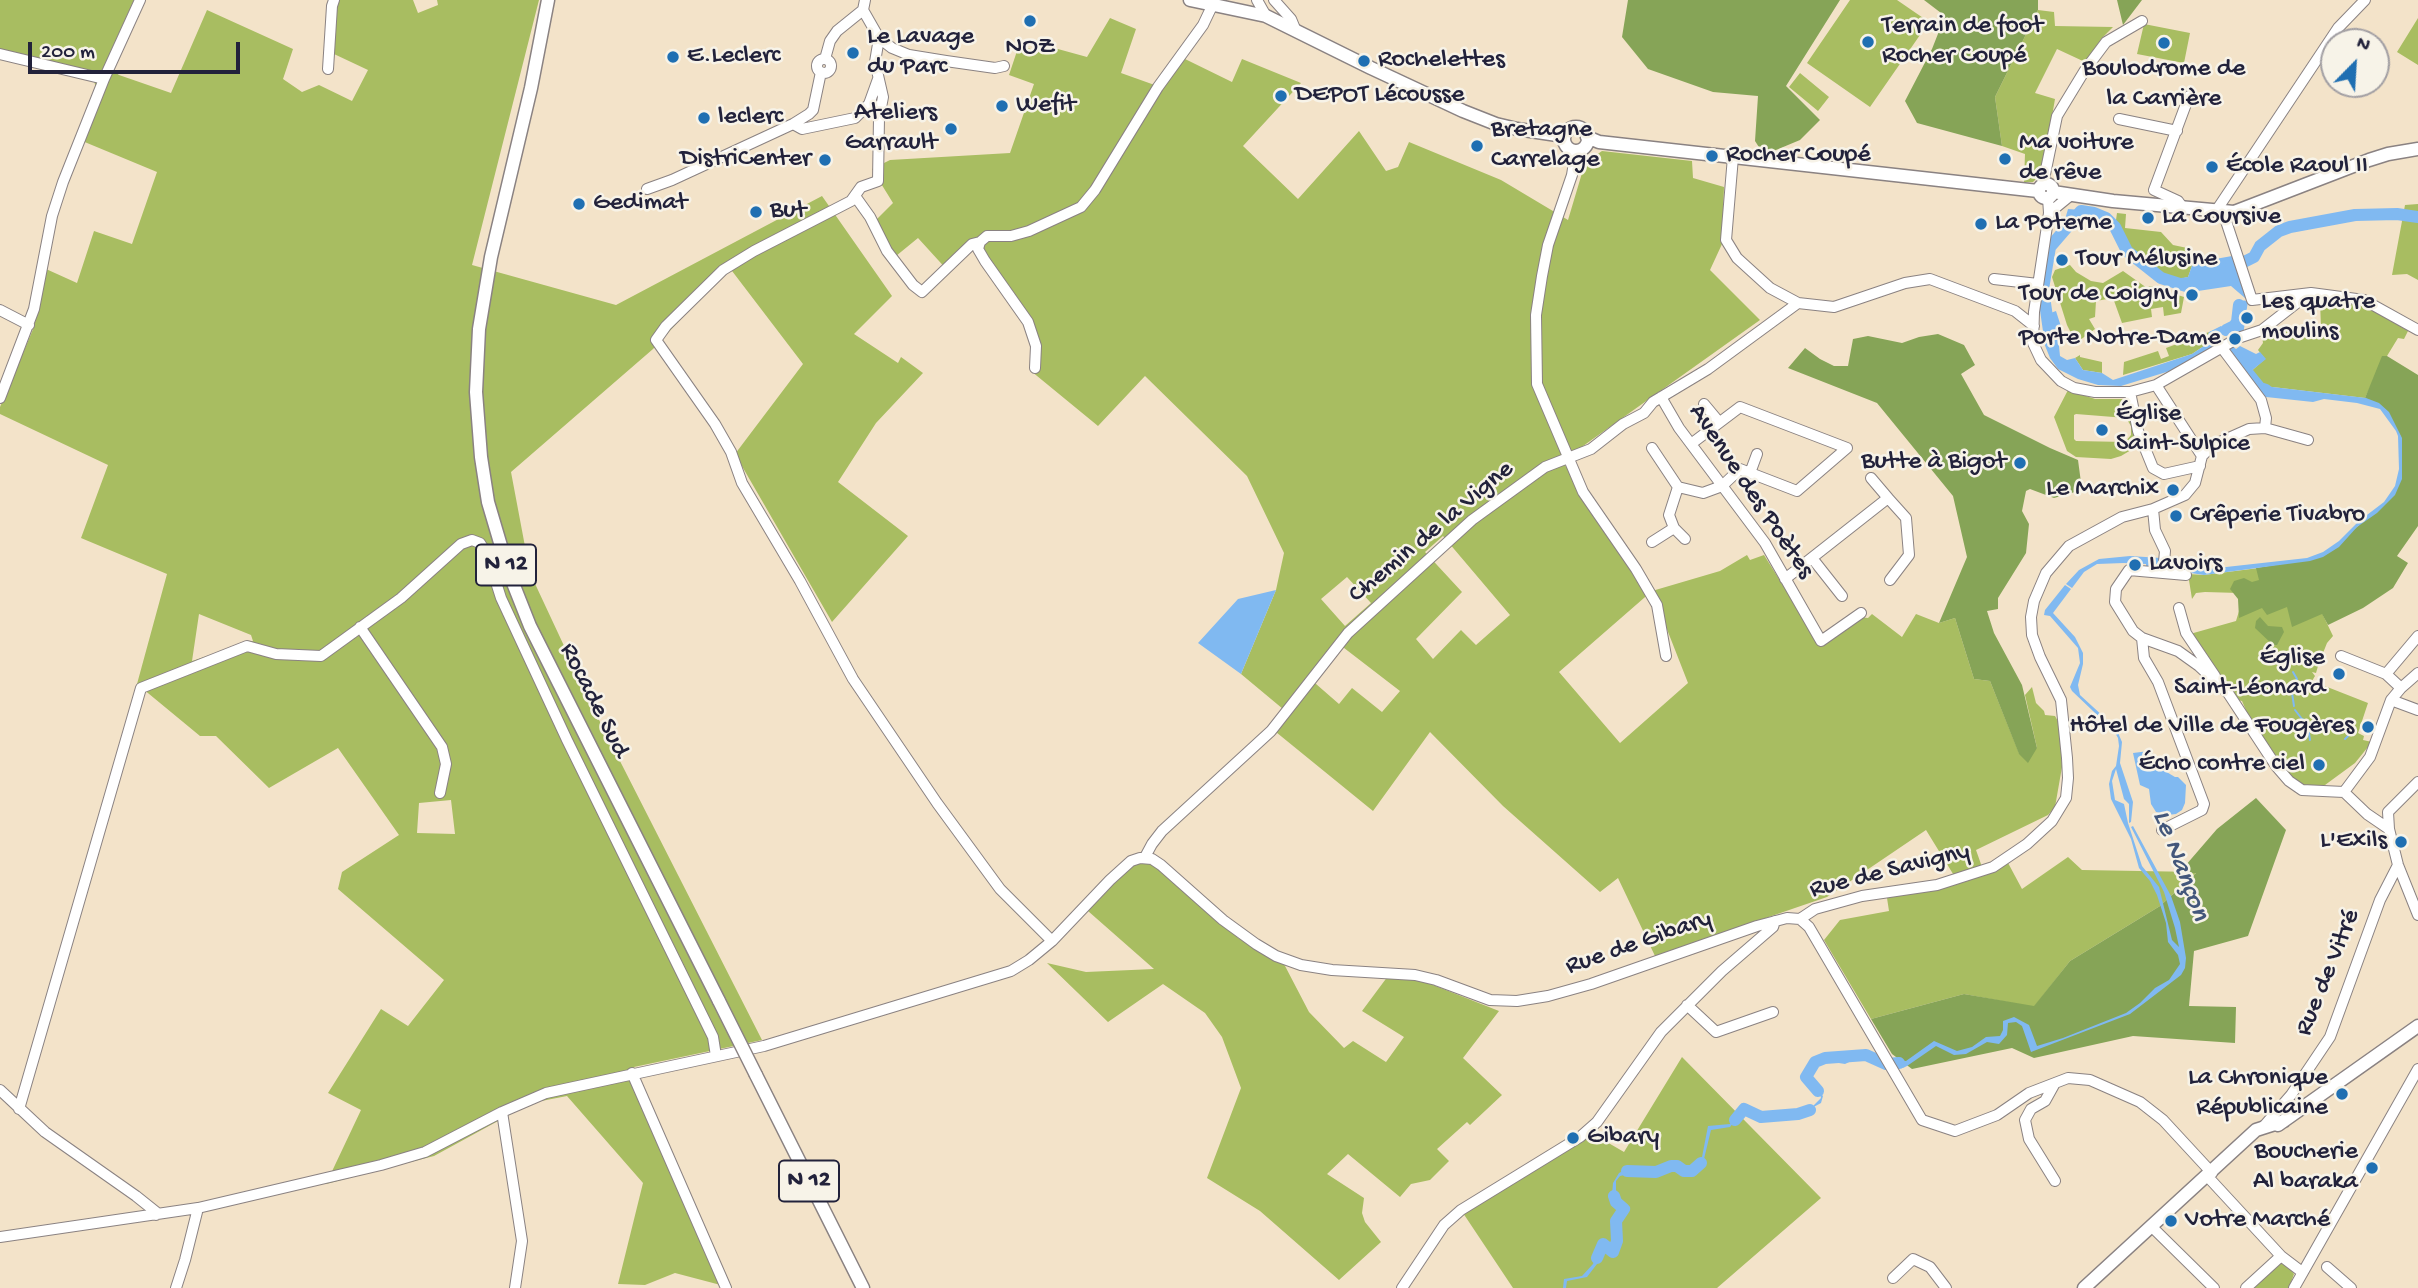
<!DOCTYPE html>
<html>
<head>
<meta charset="utf-8">
<style>
	body { margin:0 }
	#map { position:relative; width:2418px; height:1288px; overflow:hidden; background:#f3e3c9; font-family:"Gochi Hand",sans-serif }
	canvas { display:block }
	.north { position:absolute; left:2320px; top:28px; width:70px; height:70px; box-sizing:border-box; background:#f7f3e8; border:2px solid #a29fa3; border-radius:50%; rotate:24deg; font-size:19px; font-weight:700; line-height:28px; text-align:center; color:#22223b }
	.north::after { content:''; display:block; margin:auto; width:24px; height:32px; background:#1f6fb2; clip-path:polygon(50% 0,100% 100%,50% 72%,0 100%) }
	.scale { position:absolute; left:28px; top:42px; width:212px; height:32px; box-sizing:border-box; border:4px solid #22223b; border-top:0; padding-left:9px; font-size:21px; line-height:24px; white-space:nowrap; color:#22223b; -webkit-text-stroke:5px #f7f3e8; paint-order:stroke }
</style>
</head>
<body>
<div id="map">
<canvas width="2418" height="1288"></canvas>
<div class="north">N</div>
<div class="scale">200 m</div>
</div>
<script>
const context = document.querySelector('canvas').getContext('2d');
context.lineJoin = 'round';
function fillPath(path, color) { context.fillStyle = color; context.fill(path, 'evenodd'); }
const shape = rows => new Path2D(rows.map(r => 'M' + r).join(''));
function strokePath(path, color, width, dash) { context.strokeStyle = color; context.lineWidth = width; context.lineCap = dash ? 'butt' : 'round'; context.setLineDash(dash || []); context.stroke(path); }
function drawText(font, color, halo, rows, align = 'center') {
  context.font = font + ' "Gochi Hand",sans-serif'; context.lineWidth = 5; context.setLineDash([]); context.textBaseline = 'middle'; context.strokeStyle = halo; context.fillStyle = color; for (const [text, x, y, turn = 0] of rows) {
    context.save(); context.translate(x, y); context.rotate((+turn || 0) * Math.PI / 180); context.textAlign = isNaN(turn) ? turn : align; if (halo) context.strokeText(text, 0, 0); context.fillText(text, 0, 0); context.restore();
  }
}
fillPath(shape([
	[0,0,134,0,105,64,119,75,171,93,207,10,293,49,283,79,302,92,319,85,352,101,368,70,334,54,325,60,331,0,413,0,418,13,438,5,437,0,539,0,472,265,616,305,822,196,892,296,854,334,898,363,901,357,923,373,876,423,838,482,908,536,832,622,735,454,803,364,729,267,653,349,511,472,530,573,594,710,762,1040,634,1067,732,1288,675,1273,645,1285,618,1284,643,1183,567,1096,531,1103,434,1156,326,1184,361,1110,328,1093,381,1009,408,1026,444,980,338,889,342,872,399,835,338,748,269,788,216,736,200,736,137,684,167,574,81,538,108,465,0,414,0,407,34,327,46,269,77,283,94,231,132,244,157,172,75,138,96,89,93,76,0,50],
	[199,614,251,635,253,641,192,661],
	[451,800,455,834,417,833,419,803],
	[1850,0,1897,0,1929,22,1870,107,1807,63],
	[2038,10,2054,12,2055,26,2113,27,2102,38,2085,62,2057,49,2035,93,2055,99,2045,157,2036,179,2033,182,2024,182,2025,154,2002,146,1995,97],
	[1110,18,1136,29,1121,73,1163,88,1185,59,1232,82,1242,59,1301,83,1243,146,1298,199,1359,131,1386,171,1398,167,1409,142,1501,180,1568,220,1585,163,1602,151,1692,161,1693,178,1724,187,1722,244,1710,270,1760,320,1562,461,1652,591,1720,571,1747,555,1750,560,1764,555,1819,643,1859,617,1868,618,1872,614,1902,637,1916,614,1939,623,1955,618,1974,679,1990,681,2019,753,2037,748,2025,695,2032,687,2036,703,2044,711,2045,715,2055,716,2059,723,2062,767,2055,807,2048,815,1976,850,1982,867,2007,861,2022,889,2068,857,2082,870,2197,872,2160,906,2070,961,2034,1007,1964,994,1871,1019,1824,940,1840,920,1889,911,1887,898,1958,882,1926,830,1827,897,1655,956,1618,878,1600,892,1503,806,1430,732,1373,811,1271,728,1283,709,1241,674,1276,590,1284,553,1247,476,1145,376,1098,426,1031,371,1031,345,1027,326,1004,291,972,250,949,272,918,238,896,256,875,221,893,203,872,169,890,160,1010,153,1034,84,1009,75,1019,45,1045,54,1047,46,1087,57],
	[1443,536,1510,615,1476,645,1461,630,1433,659,1416,639,1462,592,1425,552],
	[1347,577,1371,603,1345,626,1321,599],
	[1652,591,1688,683,1620,743,1559,672],
	[1335,641,1400,691,1382,712,1352,688,1339,704,1308,677],
	[2418,18,2418,65,2397,52],
	[2144,24,2190,33,2184,63,2137,54],
	[1800,73,1829,97,1818,111,1789,87],
	[2418,204,2418,280,2407,274,2392,275,2405,205],
	[2117,213,2126,214,2125,228,2161,232,2173,245,2192,249,2193,263,2188,277,2171,281,2161,278,2127,251,2115,227],
	[2070,265,2076,272,2091,281,2103,283,2123,271,2147,288,2150,286,2184,297,2181,313,2164,316,2163,307,2151,309,2152,317,2122,323,2113,298,2096,301,2095,317,2089,319,2095,329,2076,343,2067,325,2052,277,2055,270],
	[2320,300,2358,304,2371,309,2408,331,2404,339,2398,338,2387,356,2384,357,2365,398,2264,386,2248,374,2265,359,2258,350,2263,343,2262,336,2304,326,2314,325,2317,329,2321,329],
	[2243,306,2240,325,2226,332,2223,325,2233,324,2234,307],
	[2209,332,2204,346,2192,354,2123,375,2124,362,2158,351,2161,359,2169,356,2166,348],
	[2080,355,2080,357,2102,362,2102,373,2083,370,2075,358],
	[2068,390,2095,399,2128,399,2141,444,2121,456,2111,459,2076,457,2067,451,2054,417],
	[2076,414,2126,418,2131,426,2131,435,2125,442,2076,441,2074,439,2074,415],
	[2298,563,2333,636,2327,643,2319,663,2315,662,2318,666,2316,673,2312,672,2315,676,2312,681,2368,703,2358,733,2364,736,2363,740,2372,742,2355,763,2325,785,2302,788,2280,768,2248,715,2242,701,2237,700,2190,634,2236,621,2240,608,2239,593,2205,592,2196,593,2192,599,2188,574,2204,575],
	[1143,860,1154,863,1238,938,1284,964,1309,1012,1344,1048,1353,1041,1386,1062,1404,1037,1362,1011,1388,976,1423,981,1499,1011,1463,1058,1502,1095,1470,1125,1467,1122,1437,1149,1449,1161,1430,1180,1411,1184,1400,1197,1348,1154,1327,1174,1364,1198,1362,1213,1365,1222,1381,1242,1339,1280,1260,1211,1207,1178,1241,1088,1222,1037,1205,1013,1163,984,1108,1022,1047,963,1086,972,1154,969,1088,911,1133,864],
	[1682,1057,1821,1198,1717,1288,1513,1288,1461,1210,1593,1134,1624,1152],
	[2279,1263,2288,1266,2294,1274,2289,1288,2254,1288]
]), '#a8bd61');
fillPath(shape([
	[1628,0,1840,0,1786,86,1820,120,1800,140,1764,155,1755,141,1758,96,1713,92,1648,69,1622,37],
	[1924,0,2038,0,2038,10,1995,97,2002,146,1917,123,1905,101,1932,49,1945,16],
	[2117,0,2142,0,2123,25],
	[1938,334,1964,345,1975,365,1961,374,1984,415,2050,448,2078,460,2082,490,2054,498,2030,489,2026,491,2022,511,2029,524,2026,553,1998,598,1998,609,1987,611,1994,633,2022,685,2037,748,2028,763,2019,754,1990,681,1974,679,1955,618,1939,623,1967,557,1953,496,1877,403,1788,368,1805,348,1820,359,1834,366,1848,366,1853,339,1868,336,1902,343,1919,337],
	[2382,356,2387,356,2418,375,2418,526,2397,556,2408,563,2393,588,2363,608,2328,625,2322,614,2292,627,2287,607,2267,615,2262,608,2239,618,2238,599,2230,589,2234,581,2244,578,2252,582,2259,580,2256,568,2307,560,2325,554,2391,498,2395,491,2401,471,2401,437,2386,410,2365,398],
	[2260,617,2268,626,2282,627,2284,632,2277,645,2273,645,2255,628,2256,621],
	[2256,798,2286,830,2248,936,2194,951,2189,1006,2236,1007,2235,1043,2133,1036,2034,1058,2012,1048,1912,1069,1892,1054,1871,1019,1964,994,2034,1006,2070,961,2160,906,2196,873,2179,873,2217,829]
]), '#86a457');
fillPath(shape([
	[2068,209,2081,210,2080,215,2072,229,2064,223],
	[2232,256,2242,284,2249,297,2245,298,2231,286,2198,291,2191,289,2187,291,2169,283,2174,279,2188,277,2193,263],
	[2056,311,2065,339,2059,346,2060,356,2067,360,2075,358,2083,370,2102,373,2113,380,2192,354,2204,346,2209,332,2221,326,2224,332,2221,336,2224,342,2173,370,2121,386,2098,385,2078,379,2058,369,2050,358,2042,338,2045,315],
	[2231,345,2236,349,2240,346,2256,354,2260,352,2266,359,2245,376,2225,350],
	[2255,379,2264,386,2366,398,2379,403,2389,412,2402,438,2402,479,2395,495,2377,513,2357,527,2339,547,2323,557,2310,561,2204,575,2165,569,2166,565,2188,566,2193,570,2208,569,2307,558,2323,552,2339,541,2359,521,2384,502,2395,486,2399,469,2398,436,2396,431,2380,409,2357,403,2324,399,2313,402,2266,397,2251,383],
	[2130,556,2161,558,2159,568,2146,567,2146,564,2124,563,2097,564,2084,572,2072,588,2066,584,2079,570,2099,559],
	[2065,585,2071,589,2053,613,2075,637,2083,653,2083,664,2078,685,2080,695,2117,729,2119,735,2122,742,2120,763,2133,802,2131,822,2129,823,2129,804,2124,799,2116,769,2112,781,2115,800,2124,804,2128,823,2142,866,2159,887,2172,940,2179,947,2175,928,2164,892,2131,827,2133,826,2171,896,2180,922,2186,958,2185,968,2181,975,2130,1014,2044,1047,2031,1052,2022,1026,2016,1022,2008,1023,2007,1035,1999,1044,1987,1042,1966,1054,1954,1055,1936,1046,1907,1066,1903,1068,1895,1065,1893,1060,1906,1061,1934,1041,1957,1051,1972,1047,1986,1037,2000,1036,2003,1030,2003,1021,2014,1017,2029,1025,2037,1046,2063,1038,2126,1013,2140,1003,2155,988,2169,980,2180,964,2178,955,2168,942,2166,923,2157,895,2150,881,2139,868,2131,839,2111,799,2109,784,2112,771,2116,766,2119,746,2118,738,2114,731,2072,691,2070,687,2080,663,2078,648,2050,616,2044,615,2045,610],
	[1276,590,1241,674,1198,643,1238,599],
	[2149,751,2152,752,2153,764,2175,777,2178,777,2186,785,2185,803,2182,810,2176,814,2168,815,2156,812,2151,804,2149,789,2140,785,2133,753],
	[1864,1054,1889,1067,1882,1068,1875,1062,1862,1056,1845,1064,1826,1061,1818,1065,1806,1073,1806,1078,1823,1096,1821,1103,1797,1116,1755,1119,1749,1112,1742,1112,1730,1127,1711,1130,1704,1159,1696,1172,1681,1174,1671,1168,1651,1176,1633,1173,1620,1176,1616,1181,1616,1201,1625,1207,1616,1223,1619,1234,1615,1254,1613,1257,1600,1248,1597,1264,1587,1277,1567,1281,1566,1288,1563,1288,1564,1279,1582,1276,1593,1264,1601,1243,1611,1252,1615,1239,1614,1222,1622,1209,1614,1201,1612,1195,1613,1183,1619,1173,1627,1169,1652,1172,1673,1165,1684,1171,1695,1169,1702,1157,1708,1126,1730,1124,1741,1109,1749,1110,1759,1117,1799,1114,1811,1108,1821,1098,1820,1094,1804,1078,1806,1070,1813,1061,1825,1057]
]), '#80b9f1');
strokePath(shape([
	[2293,672,2297,679,2292,693,2294,706],
	[2295,710,2302,719,2307,721,2310,740],
	[2345,739,2353,731]
]), '#80b9f1', 2);
strokePath(shape([
	[2240,332,2244,304]
]), '#80b9f1', 7);
strokePath(shape([
	[2231,264,2242,263,2254,257,2260,246,2279,231,2290,227,2355,215,2397,214,2418,217],
	[2226,330,2234,326,2237,322,2239,305],
	[2049,331,2043,289,2050,247,2081,211,2094,213,2106,218,2115,227,2127,251,2161,278,2186,286],
	[2238,361,2260,388,2266,390],
	[1818,1091,1806,1077,1815,1062,1825,1058,1866,1055,1886,1064,1899,1063],
	[1735,1120,1744,1109,1761,1117,1798,1114,1810,1110],
	[1627,1171,1656,1172,1671,1166,1677,1166,1684,1171,1692,1171,1701,1163],
	[1597,1258,1603,1244,1613,1252,1617,1241,1616,1221,1624,1209,1616,1202,1614,1196]
]), '#80b9f1', 12);
const minor = shape([
	[865,0,863,10,879,38,892,48,909,55,946,61,995,68,1004,66],
	[1257,0,1266,16],
	[1274,0,1291,19,1296,31],
	[879,38,875,62,883,97,879,118,878,181,861,187,851,201,754,251,723,270,666,326,656,340,715,424,731,452,742,483,800,581,853,679,937,803,1000,889,1052,941],
	[0,54,104,79],
	'817 66a7 7 0 1 1 14 0a7 7 0 1 1-14 0Z',
	[825,59,830,41,837,31,863,10],
	[328,69,332,6,334,0],
	[2119,119,2177,131],
	[793,124,802,129,855,118,869,104,878,79],
	[1576,150,1572,175,1548,245,1542,276,1536,315,1537,384,1583,492,1636,569,1657,605,1666,656],
	[1733,157,1726,240,1737,258,1770,288,1798,303,1834,307,1905,283,1930,279,2015,311,2034,326],
	[2043,184,2057,116,2085,70,2106,42,2142,21],
	[647,189,672,180,793,124,809,114,813,110,821,72],
	[855,196,870,217,887,251,913,285,922,292,972,244,980,242],
	[2048,198,2049,213,2034,312,2033,343,2041,360,2061,381,2074,388,2095,392,2130,392,2156,385,2233,341],
	[2183,208,2178,201,2154,190,2189,96],
	[2216,211,2338,28,2365,0],
	[2223,212,2252,300,2311,293,2364,300,2418,330],
	[2049,213,2071,195],
	[1994,279,2038,284],
	[0,310,29,325],
	[2238,338,2262,330,2307,295],
	[2222,348,2261,400,2266,418,2265,428],
	[1035,368,1036,346,1028,322,985,261,978,249,980,242,987,236,1011,236,1029,231,1081,207,1095,190,1158,87,1203,25,1213,4],
	[2156,385,2202,456],
	[2130,392,2138,431,2153,468,2164,474,2200,466],
	[1661,397,1679,428,1765,543,1821,641,1861,613],
	[0,398,34,309,52,216,63,182,104,79,140,0],
	[1704,404,1719,422],
	[1652,448,1678,487,1703,493,1722,486,1740,469,1797,491,1847,448,1740,407,1691,444],
	[2202,456,2213,445,2249,429,2265,428,2308,440],
	[1750,473,1757,454],
	[1871,478,1888,498],
	[2153,509,2155,530,2165,551,2163,573],
	[1674,528,1685,539],
	[1652,542,1674,528,1669,515,1678,487],
	[1812,558,1842,596],
	[2186,575,2129,570,2116,589,2115,602,2133,631,2142,638,2178,651,2199,666,2228,693,2276,766,2289,781,2302,790,2344,792],
	[1785,579,1888,498,1906,518,1909,555,1890,580],
	[2179,608,2186,633,2215,676],
	[360,627,442,747,446,764,440,793],
	[2142,638,2144,658,2158,682,2204,804,2202,810,2162,830],
	[2341,656,2386,674],
	[2401,688,2386,674,2418,636],
	[2391,700,2418,710],
	[2418,782,2388,812,2389,829,2398,865,2418,915],
	[2344,792,2370,757,2391,700,2401,688,2418,673],
	[2344,792,2367,814,2389,829],
	[1145,857,1152,844,1162,831,1271,731,1348,633,1472,520,1545,467,1591,449,1623,424,1644,413,1653,402,1708,369,1798,303],
	[1800,919,1815,909,1862,896,1937,885,1993,867,2027,844,2052,821,2066,798,2068,778,2067,758,2061,700,2040,657,2032,635,2031,617,2034,601,2046,573,2069,546,2122,517,2153,509,2185,495,2195,483,2202,456],
	[1800,919,1809,927,1922,1120,1955,1131,1997,1115,2029,1093,2068,1078,2090,1080,2140,1102,2163,1120,2212,1173],
	[1687,1005,1716,1032,1773,1012],
	[632,1073,726,1288],
	[2055,1083,2045,1101,2031,1109,2025,1120,2029,1139,2055,1181],
	[0,1090,45,1132,136,1196,156,1212,156,1215],
	[19,1109,141,688,247,646,276,654,321,656,401,598,461,544,472,540,480,543,487,554,501,598,567,740,713,1037,716,1056],
	[502,1112,522,1241,515,1288],
	[2264,1126,2291,1095,2330,1037,2380,900,2398,865],
	[2208,1177,2281,1256,2302,1272],
	[2152,1227,2214,1288],
	[0,1237,198,1208,381,1165,425,1152,502,1112,546,1093,764,1046,1011,971,1029,960,1052,941,1110,880,1131,861,1140,858,1152,859,1161,865,1223,920,1256,944,1276,956,1301,965,1332,970,1415,975,1436,980,1490,1000,1517,1001,1548,996,1591,984,1757,926,1787,918,1800,919],
	[2327,1267,2351,1288],
	[1893,1278,1913,1259,1930,1267,1946,1288],
	[176,1288,185,1260,198,1208],
	[1402,1288,1444,1225,1461,1210,1580,1137,1597,1122,1661,1032,1722,971,1773,927,1775,921],
	[2246,1288,2281,1256],
	[2294,1288,2418,1069]
]);
const major = shape([
	[548,0,531,88,491,257,479,329,476,392,481,457,488,502,509,573,530,626,719,1001],
	[1190,0,1266,16,1371,68,1463,111,1496,124,1517,129,1564,136],
	'1564 139a12 12 0 1 1 24 0a12 12 0 1 1-24 0Z',
	[1587,137,1599,142,2038,191],
	'2039 191a7 7 0 1 1 14 0a7 7 0 1 1-14 0Z',
	[2053,192,2113,201,2234,212,2369,160,2388,154,2418,149],
	[756,1075,863,1288],
	[2278,1125,2418,1026],
	[2084,1288,2256,1130,2284,1121]
]);
strokePath(minor, '#8a8282', 12);
strokePath(major, '#8a8282', 15);
strokePath(minor, '#fff', 10);
strokePath(major, '#fff', 12);
const majorBridge = shape([
	[719,1001,756,1075]
]);
strokePath(majorBridge, '#8a8282', 15, []);
strokePath(majorBridge, '#fff', 12);
for (const [x, y, r, color] of [
	[1030,21,7,"#1f6fb2"],
	[1868,42,7,"#1f6fb2"],
	[2164,43,7,"#1f6fb2"],
	[853,53,7,"#1f6fb2"],
	[673,57,7,"#1f6fb2"],
	[1364,61,7,"#1f6fb2"],
	[1281,96,7,"#1f6fb2"],
	[1002,106,7,"#1f6fb2"],
	[704,118,7,"#1f6fb2"],
	[951,129,7,"#1f6fb2"],
	[1477,146,7,"#1f6fb2"],
	[1712,156,7,"#1f6fb2"],
	[2005,159,7,"#1f6fb2"],
	[825,160,7,"#1f6fb2"],
	[2212,167,7,"#1f6fb2"],
	[579,204,7,"#1f6fb2"],
	[756,212,7,"#1f6fb2"],
	[2148,218,7,"#1f6fb2"],
	[1981,224,7,"#1f6fb2"],
	[2062,260,7,"#1f6fb2"],
	[2192,295,7,"#1f6fb2"],
	[2247,318,7,"#1f6fb2"],
	[2235,339,7,"#1f6fb2"],
	[2102,430,7,"#1f6fb2"],
	[2020,463,7,"#1f6fb2"],
	[2173,490,7,"#1f6fb2"],
	[2176,516,7,"#1f6fb2"],
	[2135,565,7,"#1f6fb2"],
	[2339,674,7,"#1f6fb2"],
	[2368,727,7,"#1f6fb2"],
	[2319,765,7,"#1f6fb2"],
	[2401,842,7,"#1f6fb2"],
	[2342,1094,7,"#1f6fb2"],
	[1573,1138,7,"#1f6fb2"],
	[2372,1168,7,"#1f6fb2"],
	[2171,1221,7,"#1f6fb2"]
]) { const dot = new Path2D(); dot.arc(x, y, r, 0, 2 * Math.PI); context.fillStyle = color; context.fill(dot); strokePath(dot, '#f7f3e8', 2.5); }
for (const [x, y, w] of [
	[506,565,60],
	[809,1181,60]
]) { const box = new Path2D(); box.roundRect(x - w / 2, y - 20.5, w, 41, 5); context.fillStyle = '#f7f3e8'; context.fill(box); strokePath(box, '#22223b', 2); }
drawText('bold 24px', '#22223b', null, [
	["N 12",506,565],
	["N 12",809,1181]
]);
drawText('26px', '#22223b', '#f7f3e8', [
	["Terrain de foot",1882,27],
	["Rocher Coupé",1882,57],
	["Le Lavage",867,38],
	["du Parc",867,68],
	["NOZ",1030,48,"center"],
	["E.Leclerc",687,57],
	["Rochelettes",1378,61],
	["Boulodrome de",2164,70,"center"],
	["la Carrière",2164,100,"center"],
	["DEPOT Lécousse",1295,96],
	["Wefit",1016,106],
	["Ateliers",937,114,"right"],
	["Garrault",937,144,"right"],
	["leclerc",718,118],
	["Bretagne",1491,131],
	["Carrelage",1491,161],
	["Ma voiture",2019,144],
	["de rêve",2019,174],
	["Rocher Coupé",1726,156],
	["DistriCenter",811,160,"right"],
	["École Raoul II",2226,167],
	["Gedimat",593,204],
	["But",770,212],
	["La Coursive",2162,218],
	["La Poterne",1995,224],
	["Tour Mélusine",2076,260],
	["Tour de Coigny",2178,295,"right"],
	["Les quatre",2261,303],
	["moulins",2261,333],
	["Porte Notre-Dame",2221,339,"right"],
	["Église",2116,415],
	["Saint-Sulpice",2116,445],
	["Butte à Bigot",2006,463,"right"],
	["Le Marchix",2159,490,"right"],
	["Crêperie Tivabro",2190,516],
	["Lavoirs",2149,565],
	["Église",2325,659,"right"],
	["Saint-Léonard",2325,689,"right"],
	["Hôtel de Ville de Fougères",2354,727,"right"],
	["Écho contre ciel",2305,765,"right"],
	["L'Exils",2387,842,"right"],
	["La Chronique",2328,1079,"right"],
	["Républicaine",2328,1109,"right"],
	["Gibary",1587,1138],
	["Boucherie",2358,1153,"right"],
	["Al baraka",2358,1183,"right"],
	["Votre Marché",2185,1221]
], 'left');
drawText('26px', '#22223b', '#f7f3e8', [
	["Avenue des Poètes",1750,492,56],
	["Chemin de la Vigne",1432,533,-40],
	["Rocade Sud",593,701,63],
	["Rue de Savigny",1890,872,-14],
	["Rue de Gibary",1639,944,-19],
	["Rue de Vitré",2329,973,-68]
]);
drawText('italic 28px', '#43577b', '#f7f3e8', [
	["Le Nançon",2179,866,69]
]);
</script>
</body>
</html>
